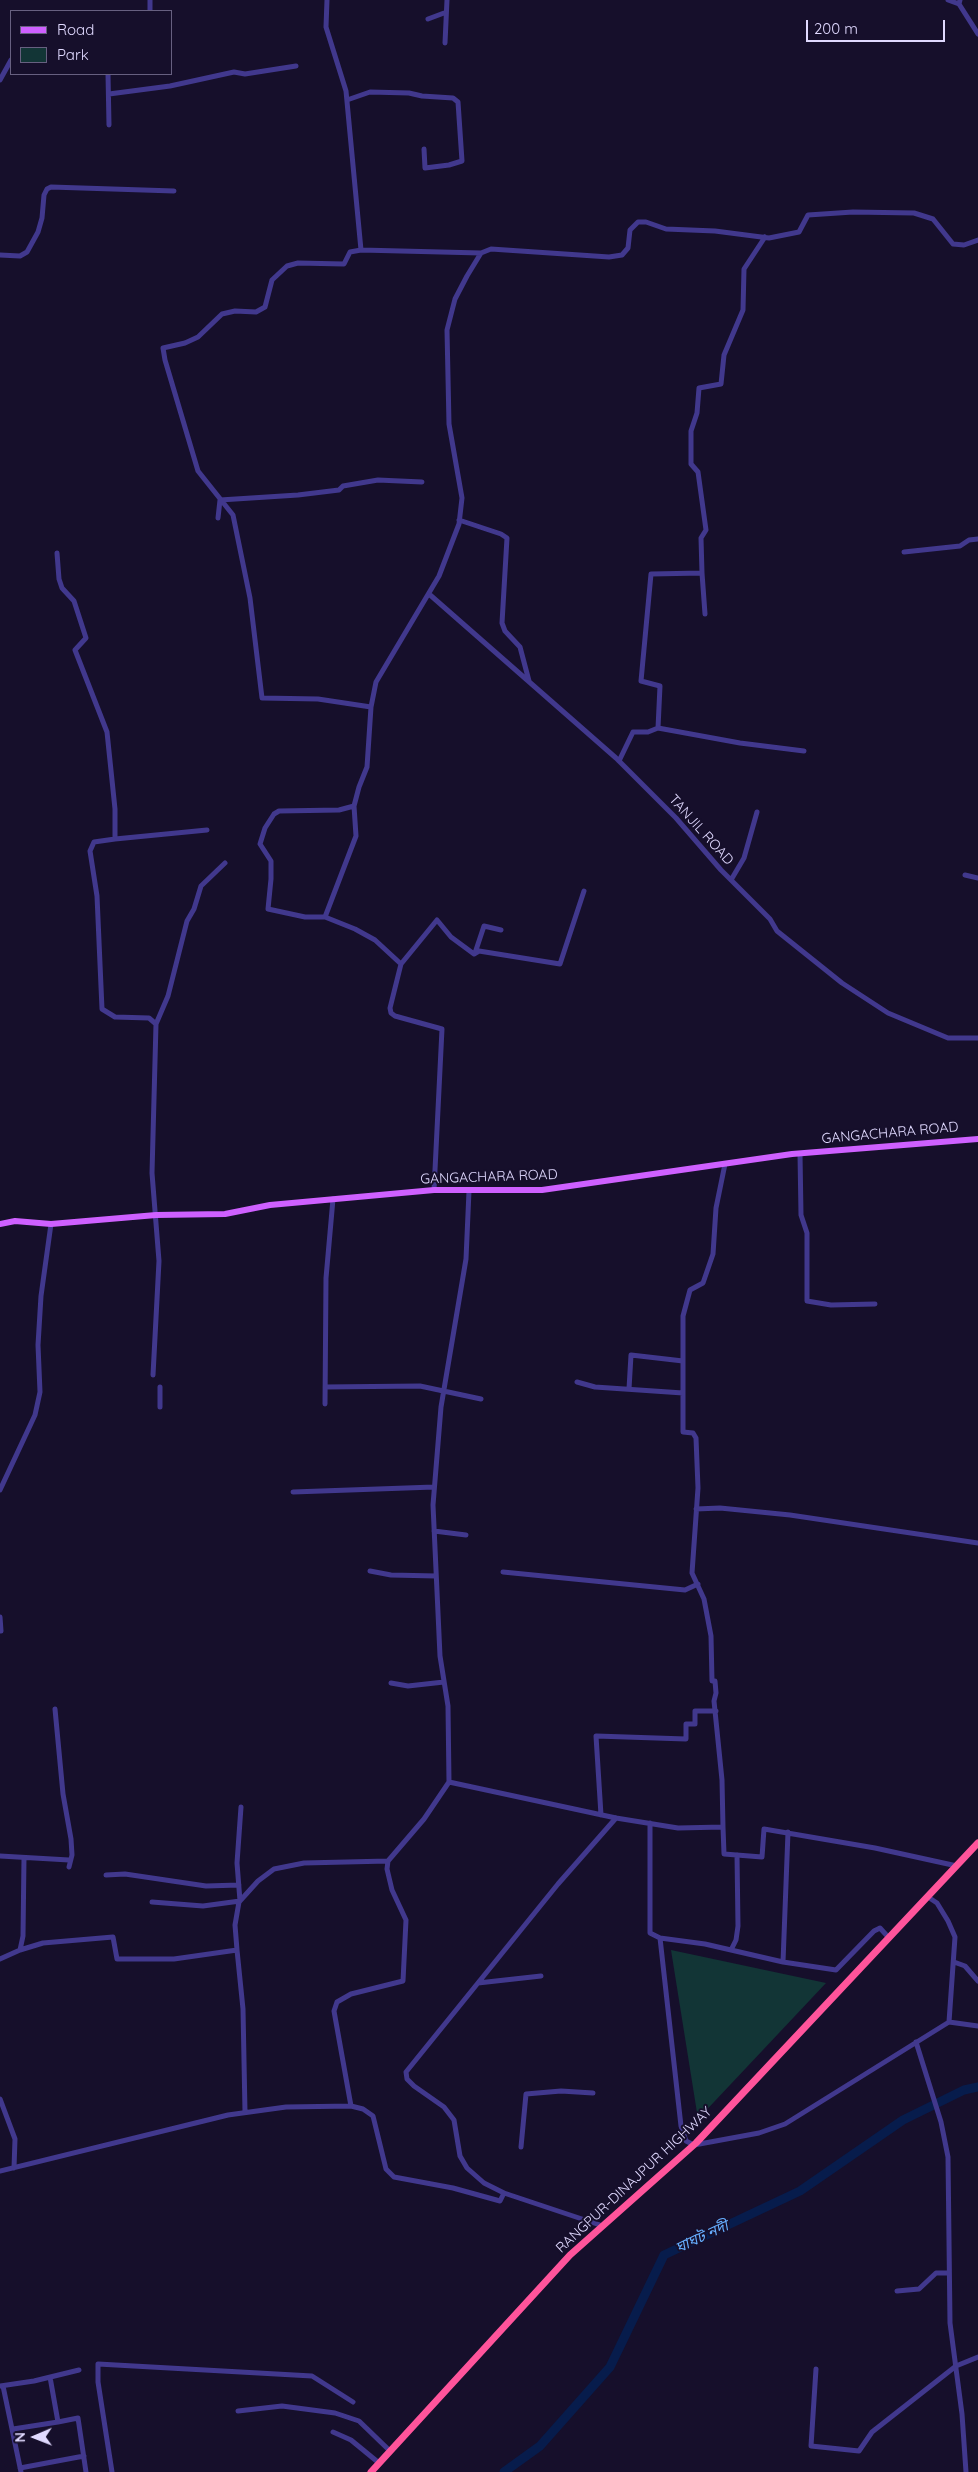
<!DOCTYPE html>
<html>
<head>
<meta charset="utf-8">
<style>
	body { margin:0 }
	#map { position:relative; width:978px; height:2472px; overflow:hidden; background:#160f2b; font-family:Quicksand,sans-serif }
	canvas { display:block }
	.legend { position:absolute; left:10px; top:10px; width:162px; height:65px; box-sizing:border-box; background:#160f2b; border:1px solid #676080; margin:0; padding:6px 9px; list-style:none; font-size:15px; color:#e0d9ff }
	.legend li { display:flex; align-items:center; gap:10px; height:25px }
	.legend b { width:25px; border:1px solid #676080 }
	.north { position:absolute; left:10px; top:2412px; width:50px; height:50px; -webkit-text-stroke:4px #160f2b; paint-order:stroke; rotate:269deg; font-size:14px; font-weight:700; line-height:20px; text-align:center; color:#e0d9ff }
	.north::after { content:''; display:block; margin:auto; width:18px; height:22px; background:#e0d9ff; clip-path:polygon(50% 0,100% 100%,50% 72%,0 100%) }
	.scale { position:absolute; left:806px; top:20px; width:139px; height:22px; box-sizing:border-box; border:2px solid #e0d9ff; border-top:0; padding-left:6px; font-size:15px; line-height:18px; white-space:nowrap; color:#e0d9ff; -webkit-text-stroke:4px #160f2b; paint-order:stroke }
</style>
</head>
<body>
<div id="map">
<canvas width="978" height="2472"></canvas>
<ul class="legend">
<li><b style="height:6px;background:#ce60ff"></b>Road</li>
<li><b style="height:14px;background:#123536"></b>Park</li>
</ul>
<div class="north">N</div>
<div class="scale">200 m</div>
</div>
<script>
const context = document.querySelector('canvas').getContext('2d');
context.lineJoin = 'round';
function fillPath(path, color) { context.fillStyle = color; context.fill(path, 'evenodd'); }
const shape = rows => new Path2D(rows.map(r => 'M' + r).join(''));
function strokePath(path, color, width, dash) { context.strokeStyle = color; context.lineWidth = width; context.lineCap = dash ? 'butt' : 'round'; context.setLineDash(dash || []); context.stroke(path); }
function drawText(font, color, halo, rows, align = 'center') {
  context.font = font + ' Quicksand,"Noto Sans Bengali",sans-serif'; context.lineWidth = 4; context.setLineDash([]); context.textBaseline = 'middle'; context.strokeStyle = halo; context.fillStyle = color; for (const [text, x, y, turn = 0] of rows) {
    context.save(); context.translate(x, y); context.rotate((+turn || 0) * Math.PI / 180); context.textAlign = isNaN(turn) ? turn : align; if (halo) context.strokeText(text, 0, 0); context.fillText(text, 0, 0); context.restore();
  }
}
fillPath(shape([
	[671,1950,826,1983,698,2119]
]), '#123536');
strokePath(shape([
	[504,2472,540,2446,610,2367,664,2255,800,2191,903,2120,964,2090,978,2087]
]), '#071c4c', 9);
strokePath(shape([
	[150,0,150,11],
	[327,0,326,27,346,91,361,250,350,252,344,264,298,263,287,266,272,280,265,307,256,312,235,311,222,314,198,337,185,343,163,348,165,360,198,471,233,515,250,598,262,698,318,699,371,707],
	[948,0,959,4],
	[960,0,959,4,978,34],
	[428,19,444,13],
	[445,43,447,0],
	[108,74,109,125],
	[0,80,11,60],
	[109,94,170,86,234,72,245,74,296,66],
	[347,100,370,92,409,93,422,96,453,98,458,102,462,161,449,165,425,168,424,149],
	[361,250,481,253],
	[0,255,20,256,27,252,38,232,42,218,44,195,47,189,51,187,174,191],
	[218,518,220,500,298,495,339,490,343,486,378,480,422,482],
	[459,520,501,534,507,538,502,623,505,631,520,647,529,681],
	[904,552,960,546,969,540,978,539],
	[57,553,59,579,62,588,74,601,86,638,75,650,107,732,115,809,115,839,94,842,90,851,97,896,102,1009,115,1017,149,1018,156,1024,152,1173,159,1261,153,1375],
	[702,573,701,538,706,530,698,472,691,464,691,431,697,413,699,388,721,384,724,355,743,310,744,269,765,237],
	[429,594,616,758,676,818,721,870,770,919,777,931,842,983,888,1013,948,1038,978,1038],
	[658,728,660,686,641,681,651,574,702,573,705,614],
	[619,761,633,732,648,732,658,728,740,743,804,751],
	[115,839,207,830],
	[965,875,978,878],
	[731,880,744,858,757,812],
	[325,917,305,917,268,909,271,879,271,861,260,844,265,828,274,814,279,811,339,810,354,806],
	[475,953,484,926,501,930],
	[401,964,437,920,451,937,474,954,479,951,560,964,584,891],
	[156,1024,168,996,187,921,194,909,201,886,225,863],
	[800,1154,801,1215,807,1233,807,1301,831,1305,875,1304],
	[434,1190,442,1029,395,1016,391,1013,390,1008,401,964,375,940,355,929,325,917,356,836,354,806,359,787,367,767,371,707,376,682,439,576,459,524,462,498,449,424,447,330,455,299,467,276,481,253,491,249,609,257,622,255,628,248,630,230,638,222,646,222,666,229,715,231,769,238,799,232,808,215,853,212,914,213,933,219,953,244,964,245,978,240],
	[577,1382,595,1387,683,1393],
	[160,1387,160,1407],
	[325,1387,420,1386,481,1399],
	[629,1389,631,1355,683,1361],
	[325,1404,326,1278,333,1199],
	[0,1490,35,1415,40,1392,38,1345,41,1296,51,1224],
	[293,1492,434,1487],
	[696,1509,720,1508,790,1515,978,1543],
	[434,1531,466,1535],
	[370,1571,391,1575,436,1576],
	[503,1572,685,1590,698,1584],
	[0,1617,1,1631],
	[391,1683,408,1686,444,1682],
	[55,1709,63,1794,71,1839,72,1855,69,1867],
	[449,1782,448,1706,440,1656,433,1505,441,1407,466,1259,469,1191],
	[601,1815,596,1736,686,1739,686,1724,695,1724,695,1711,716,1711],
	[650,1823,650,1933,660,1938,705,1944,783,1962],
	[723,1827,722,1780,714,1701,716,1693,715,1681,712,1681,711,1636,704,1599,692,1573,698,1488,696,1438,693,1433,683,1432,683,1316,690,1290,703,1283,713,1254,716,1208,725,1164],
	[788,1832,783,1962,836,1970,874,1931,880,1928,889,1938],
	[0,1856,69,1860],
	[106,1875,125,1874,206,1886,239,1885],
	[152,1902,203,1906,240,1901,237,1863,241,1807],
	[660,1938,681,2126,686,2141,694,2145,759,2133,785,2124,949,2022,955,1937,948,1921,937,1903,928,1897],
	[20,1950,23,1936,24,1858],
	[237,1950,235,1925,239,1902,258,1881,274,1869,304,1863,388,1861],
	[731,1950,736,1940,738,1926,737,1855],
	[0,1959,20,1950,43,1943,113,1937,117,1959,174,1959,237,1950,243,2009,245,2112],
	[954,1962,965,1966,978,1981],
	[478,1983,541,1976],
	[949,2022,978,2026],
	[916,2042,941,2122,948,2157,950,2323,962,2414,966,2472],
	[0,2099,15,2139,14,2168],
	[521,2147,526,2094,561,2091,593,2093],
	[0,2171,228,2115,286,2107,351,2106],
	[504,2193,484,2183,467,2168,460,2156,454,2120,444,2107,414,2086,407,2079,406,2072,558,1884,616,1818],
	[603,2226,504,2193,500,2201,453,2188,394,2177,386,2169,373,2116,363,2109,351,2106,334,2011,337,2002,351,1994,403,1981,406,1920,392,1890,387,1869,388,1861,424,1819,449,1782,616,1818,678,1828,723,1827,724,1854,762,1857,764,1829,875,1848,957,1866],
	[897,2291,919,2289,936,2273,949,2273],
	[816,2369,811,2446,859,2451,872,2432,956,2366,978,2357],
	[50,2377,58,2422,78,2418,86,2472],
	[0,2386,34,2381,79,2370],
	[3,2386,21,2472],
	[238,2411,282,2406,335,2413,359,2421,390,2451],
	[13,2429,58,2422],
	[333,2432,351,2440,379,2463],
	[20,2468,84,2456],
	[112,2472,98,2382,98,2364,312,2376,353,2402]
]), '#41388d', 5);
strokePath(shape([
	[0,1224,15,1221,51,1224,156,1215,225,1214,270,1205,434,1190,542,1190,792,1154,978,1139]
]), '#ce60ff', 6);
strokePath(shape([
	[371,2472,570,2255,696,2143,978,1843]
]), '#ff549b', 7);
drawText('14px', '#e0d9ff', '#160f2b', [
	["TANJIL ROAD",701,830,48],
	["GANGACHARA ROAD",890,1133,-5],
	["GANGACHARA ROAD",489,1177,-2],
	["RANGPUR-DINAJPUR HIGHWAY",634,2180,-43]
]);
drawText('italic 15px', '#67afff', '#160f2b', [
	["ঘাঘট নদী",702,2237,-25]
]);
</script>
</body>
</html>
